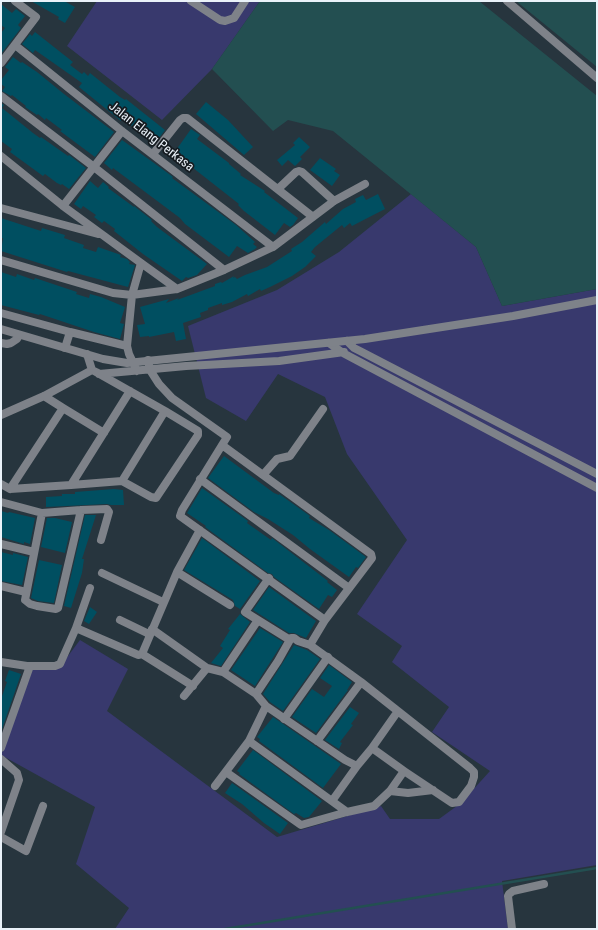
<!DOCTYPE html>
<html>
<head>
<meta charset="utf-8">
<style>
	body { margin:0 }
	#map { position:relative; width:598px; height:930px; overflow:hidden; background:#27353e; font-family:"Roboto Condensed",sans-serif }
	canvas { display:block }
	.frame { position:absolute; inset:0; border:2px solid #eaf2f9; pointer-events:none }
</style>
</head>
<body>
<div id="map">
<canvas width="598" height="930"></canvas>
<div class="frame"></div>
</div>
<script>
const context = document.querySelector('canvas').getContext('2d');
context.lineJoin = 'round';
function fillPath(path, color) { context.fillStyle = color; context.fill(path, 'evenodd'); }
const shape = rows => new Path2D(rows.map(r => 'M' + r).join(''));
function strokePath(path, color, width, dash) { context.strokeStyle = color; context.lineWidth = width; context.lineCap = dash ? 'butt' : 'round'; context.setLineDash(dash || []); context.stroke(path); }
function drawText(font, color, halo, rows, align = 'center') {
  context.font = font + ' "Roboto Condensed",sans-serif'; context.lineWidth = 3.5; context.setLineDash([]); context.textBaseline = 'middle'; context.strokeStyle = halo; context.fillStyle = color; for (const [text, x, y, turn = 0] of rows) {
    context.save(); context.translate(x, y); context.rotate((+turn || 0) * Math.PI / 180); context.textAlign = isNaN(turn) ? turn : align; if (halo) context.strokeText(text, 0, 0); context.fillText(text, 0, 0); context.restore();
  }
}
fillPath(shape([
	[97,1,260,1,212,69,162,120,67,46],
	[411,194,476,247,502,306,597,289,597,865,502,881,508,929,115,929,129,908,76,864,95,807,1,755,34,665,59,668,80,640,128,669,107,711,277,837,381,806,390,819,439,819,461,803,490,771,432,732,449,707,392,662,402,646,357,614,407,540,347,454,325,397,278,374,246,421,206,398,188,326,277,290,339,252]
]), '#38396d');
fillPath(shape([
	[260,1,479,1,597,96,597,289,502,306,476,247,333,131,288,120,273,131,212,69],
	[516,1,597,1,597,67,586,58]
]), '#234f51');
strokePath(shape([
	[225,929,597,868]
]), '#234f51', 2.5);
fillPath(shape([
	[31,1,64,1,75,7,65,23,58,19,59,17],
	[1,4,12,13,16,9,25,16,18,25,21,28,1,54,1,33,5,28,1,25],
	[35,32,73,62,70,65,82,74,84,72,88,76,90,73,120,97,125,100,126,99,165,130,156,142,149,136,147,138,123,119,121,121,79,87,82,83,35,50,33,53,22,44,30,34,32,36],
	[13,57,21,63,22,62,37,72,64,94,114,132,95,157,60,131,62,130,46,118,45,120,38,114,37,115,25,107,26,106,12,95,11,96,2,91,5,87,1,84,1,80,9,70,5,67],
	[206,102,228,120,253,147,244,155,196,114],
	[1,103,4,105,2,108,33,133,40,138,41,137,68,156,69,155,86,168,69,189,62,184,61,185,57,183,45,174,43,176,10,152,12,149,1,141],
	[191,129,200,135,197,139,229,163,229,164,241,174,240,175,265,191,264,192,298,218,293,225,290,227,284,223,275,235,244,211,238,205,239,204,174,153],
	[299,137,310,147,300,157,302,159,295,166,288,160,282,166,277,160,295,145,293,143],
	[122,140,154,163,169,174,173,177,172,178,236,225,255,242,253,244,257,247,255,249,248,253,237,246,229,257,185,224,180,218,168,209,113,168,112,170,104,163],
	[320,158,336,169,334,171,340,175,332,186,310,170],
	[90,181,98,188,103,182,109,187,108,188,134,207,134,206,152,220,151,221,157,227,207,264,197,275,188,278,186,277,182,281,143,254,114,231,115,229,104,221,102,223,94,217,96,215,83,206,81,209,74,204],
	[378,194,385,209,352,226,350,223,344,228,342,225,315,247,311,252,316,256,305,267,292,276,270,287,261,291,260,289,248,296,247,294,232,302,222,305,222,303,208,308,208,310,200,313,201,317,183,323,186,339,176,341,174,332,149,337,149,336,140,337,137,325,145,324,140,307,169,299,166,303,179,298,177,300,215,286,215,284,221,282,222,283,234,276,233,278,235,277,237,279,245,275,267,267,292,251,291,249,302,242,325,222,326,224,343,209,356,202,355,199,363,195,366,200],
	[1,218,41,231,42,228,65,235,64,238,84,245,83,248,96,252,98,247,121,255,120,257,127,259,130,262,129,264,135,265,128,287,68,271,67,272,1,251,3,238,1,238],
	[1,272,16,277,17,274,34,280,35,278,77,292,76,294,89,298,90,294,101,297,125,307,120,323,124,324,120,339,94,332,40,314,39,315,1,305],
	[224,456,274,493,279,495,279,494,289,501,310,516,309,518,329,530,366,557,358,568,356,567,349,577,310,549,293,535,268,519,254,512,208,478],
	[202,488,248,521,247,523,271,540,272,538,328,581,327,582,337,590,332,597,328,595,319,609,274,577,272,574,268,573,205,527,206,526,187,513],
	[114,489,123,490,124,505,111,505,107,504,46,507,46,497,62,496,62,494,75,494,75,492],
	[1,511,8,513,9,512,35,518,30,544,24,542,24,544,1,537],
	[85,515,96,515,82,559,84,559,82,573,71,608,64,606],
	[47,518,55,518,72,522,65,553,41,547],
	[202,538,260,581,240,609,235,606,233,600,184,570],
	[1,552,13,555,13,553,28,557,22,585,1,581],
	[39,560,62,565,54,603,38,601,31,598],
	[269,587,316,621,306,638,294,633,289,633,253,610],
	[90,607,97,612,89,624,84,621],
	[240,614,250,622,221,666,211,663,223,648,220,646,230,630,228,629],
	[260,628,283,642,255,686,231,670],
	[294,645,307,650,320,659,283,711,270,702,263,694],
	[329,665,352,682,347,690,348,690,316,733,292,717,312,689,324,697,332,686,320,678],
	[9,670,21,674,1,732,1,699,7,682,5,681],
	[350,707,359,713,351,724,353,725,340,742,342,743,339,749,325,740],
	[273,717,341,764,323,788,259,741,260,739,257,737],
	[253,750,322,801,309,817,304,818,296,813,294,814,239,774,240,773,237,771],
	[232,783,288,823,280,834,264,823,242,804,225,793]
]), '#004f61');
strokePath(shape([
	[191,1,220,20,225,21,234,18,245,1],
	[15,45,122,131,273,247],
	[1,63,36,17,15,1],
	[1,96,94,167,224,270],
	[153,154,180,120,183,118,187,118,313,217],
	[1,156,63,206,141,263],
	[278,189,296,172,299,171,302,172,334,201],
	[63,206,122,131],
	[1,208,98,234],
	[1,260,113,293,132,295,141,263,177,289],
	[1,313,70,332,127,346],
	[347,341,354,348,360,351,597,474],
	[1,343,7,344,11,343,17,339,19,335],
	[329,343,343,353,597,488],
	[65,348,70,332],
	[87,354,92,370],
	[148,360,150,370,159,384,172,398,227,437,182,510,180,516,325,620],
	[137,371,129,354,127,346,132,295,177,289,224,270,273,247,334,201,365,184],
	[99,374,186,366,279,361,344,352],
	[44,396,63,408],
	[1,415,44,396,92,370,96,372,165,411,198,431,198,435,156,498,151,497,122,481,71,485,130,391],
	[263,475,277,459,290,456,323,409],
	[200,479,349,588],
	[122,481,165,411],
	[1,484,10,489,71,485],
	[10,489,63,408,104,433],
	[1,502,42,513,81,510,107,509,109,512,101,540],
	[42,513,25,600,30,604,37,606,56,609,58,608,81,510],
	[1,544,34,552],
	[177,572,230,605],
	[102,573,163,602],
	[269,578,245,612,290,640],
	[1,586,26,592],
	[120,620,149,634],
	[76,628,90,588],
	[152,629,207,668,223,672,256,694],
	[142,654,193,686],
	[1,662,27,666,55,666,60,664,76,628,136,654,138,655,142,654,177,572,200,530],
	[223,672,258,620],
	[184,696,207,668],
	[266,706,345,760,357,766,372,748,398,711],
	[284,719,328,657],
	[249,741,347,812],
	[317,741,361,682],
	[1,748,30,666],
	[372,748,404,771],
	[1,759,17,773,19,780,1,832],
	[226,772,301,825,347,812,374,806,390,791,404,771,452,803,459,802,471,786,474,777,474,772,470,768,361,682,310,645],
	[215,786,249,741,266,706,256,694,278,661,291,638,294,638,298,641,310,645,325,620,372,558,371,554,222,445],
	[390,791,408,793,433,790],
	[332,801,357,766],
	[1,837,26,851,43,806],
	[512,929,508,896,509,894,513,891,544,884]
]), '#7e8289', 8);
strokePath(shape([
	[507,1,597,78],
	[1,329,103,359,127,363,365,339,513,316,597,300]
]), '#7e8289', 8);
drawText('13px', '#eaf2f9', '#151b20', [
	["Jalan Elang Perkasa",151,137,38]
]);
</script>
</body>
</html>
